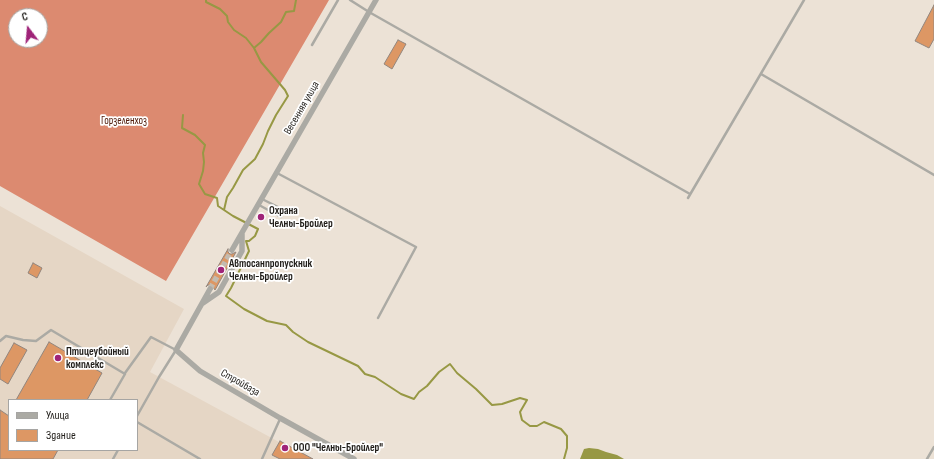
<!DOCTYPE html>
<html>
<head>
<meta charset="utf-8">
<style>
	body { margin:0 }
	#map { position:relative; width:934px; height:459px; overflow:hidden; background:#ece2d6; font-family:"Sofia Sans Condensed",sans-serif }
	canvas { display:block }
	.legend { position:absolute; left:8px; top:399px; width:130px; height:52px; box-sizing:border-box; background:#fff; border:1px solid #a6a5a3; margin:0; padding:5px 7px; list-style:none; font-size:12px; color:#211e1a }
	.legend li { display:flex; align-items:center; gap:8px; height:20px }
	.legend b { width:20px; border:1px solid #a6a5a3 }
	.north { position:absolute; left:8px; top:8px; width:40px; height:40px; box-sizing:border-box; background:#fff; border:1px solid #a6a5a3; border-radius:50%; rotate:344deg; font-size:11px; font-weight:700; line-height:16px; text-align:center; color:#211e1a }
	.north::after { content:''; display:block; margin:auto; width:14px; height:18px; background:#9f2378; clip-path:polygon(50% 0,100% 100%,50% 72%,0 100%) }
</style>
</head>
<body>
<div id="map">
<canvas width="934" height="459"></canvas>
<ul class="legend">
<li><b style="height:5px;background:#abaaa4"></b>Улица</li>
<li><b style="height:11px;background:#dd9764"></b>Здание</li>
</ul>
<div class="north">С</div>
</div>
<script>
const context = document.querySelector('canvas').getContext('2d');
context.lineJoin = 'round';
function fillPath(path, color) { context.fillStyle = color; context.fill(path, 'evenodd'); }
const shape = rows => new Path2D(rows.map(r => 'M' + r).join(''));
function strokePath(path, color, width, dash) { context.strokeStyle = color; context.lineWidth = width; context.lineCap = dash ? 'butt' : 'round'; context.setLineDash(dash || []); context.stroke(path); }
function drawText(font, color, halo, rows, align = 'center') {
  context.font = font + ' "Sofia Sans Condensed",sans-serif'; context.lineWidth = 3.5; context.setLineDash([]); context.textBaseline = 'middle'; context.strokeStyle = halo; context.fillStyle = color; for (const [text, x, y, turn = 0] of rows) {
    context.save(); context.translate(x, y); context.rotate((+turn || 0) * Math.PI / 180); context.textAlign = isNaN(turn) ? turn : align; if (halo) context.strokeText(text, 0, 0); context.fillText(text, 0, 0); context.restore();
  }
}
fillPath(shape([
	[0,206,184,309,150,372,279,442,280,441,313,459,0,459],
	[9,400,137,400,137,450,9,450]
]), '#e5d6c5');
fillPath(shape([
	[0,0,329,0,166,281,0,186],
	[16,16,40,16,40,40,16,40]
]), '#dc8a70');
fillPath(shape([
	[589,448,598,449,606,452,617,455,624,459,580,459,584,449]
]), '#979844');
strokePath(shape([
	[206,0,206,2,220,9,227,16,228,22,234,30,246,38,254,48,261,62,285,90,288,96,276,115,268,131,263,144,255,159,243,170,233,188,227,197,224,210],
	[254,48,261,42,269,33,281,22,286,12,294,11,296,0],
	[183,115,182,128,195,135,205,145,203,153,204,162,203,171,199,184,205,194,217,198,218,206,233,216,258,229,255,236,249,241,246,241,249,251,231,288,226,296,244,309,267,321,286,325,293,332,308,342,358,366,365,374,375,377,401,394,414,399,419,392,427,386,439,372,450,364,457,373,476,389,492,405,502,404,520,398,527,400,520,412,522,420,530,426,537,426,544,422,561,429,567,436,567,448,564,459]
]), '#979844', 2);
const building = shape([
	[934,5,934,39,929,48,915,41,934,5],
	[398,40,406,44,392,69,384,64,398,40],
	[228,249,228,252,230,254,232,254,236,252,215,290,213,287,212,285,208,285,206,287,228,249],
	[33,263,42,268,37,278,28,273,33,263],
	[49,342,102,373,87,400,16,400,49,342],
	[14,343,27,350,8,384,0,379,0,368,14,343],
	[0,410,9,416,9,450,58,450,53,459,0,459,0,410],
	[280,441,313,459,280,459,272,455,280,441]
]);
fillPath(building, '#dd9764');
strokePath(building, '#92867e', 1);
strokePath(shape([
	[210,289,232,250]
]), '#c3bbb0', 5.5, [5.5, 3]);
strokePath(shape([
	[350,0,369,12,690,194],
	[312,45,338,0],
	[761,74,934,175],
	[277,173,416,247,378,318],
	[688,198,804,0],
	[262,199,284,210],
	[259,205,281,217],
	[0,341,6,336,23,340,36,341,51,330,125,374,110,400],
	[125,373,151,337,176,350,159,377,137,416],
	[137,422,200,459],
	[113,459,118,450],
	[262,459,280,419],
	[927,459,934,447]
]), '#abaaa4', 2.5);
strokePath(shape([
	[232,250,376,0],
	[210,289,176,350,200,371,280,418,354,459],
	[203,303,219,292,242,251,242,234]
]), '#abaaa4', 5.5);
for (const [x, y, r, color] of [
	[261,217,4,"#9f2378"],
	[221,270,4,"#9f2378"],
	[58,358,4,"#9f2378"],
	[285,448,4,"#9f2378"]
]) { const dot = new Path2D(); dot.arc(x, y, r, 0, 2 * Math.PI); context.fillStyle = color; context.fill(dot); strokePath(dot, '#fff', 1.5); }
drawText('11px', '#211e1a', '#fff', [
	["Весенняя улица",302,108,-60],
	["Стройбаза",240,383,30]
]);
drawText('11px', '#54200f', '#fff', [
	["Горзеленхоз",124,121]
]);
drawText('bold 11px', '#211e1a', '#fff', [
	["Охрана",269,211],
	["Челны-Бройлер",269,224],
	["Автосанпропускник",229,264],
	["Челны-Бройлер",229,277],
	["Птицеубойный",66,352],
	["комплекс",66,365],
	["ООО \"Челны-Бройлер\"",293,448]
], 'left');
</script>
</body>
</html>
